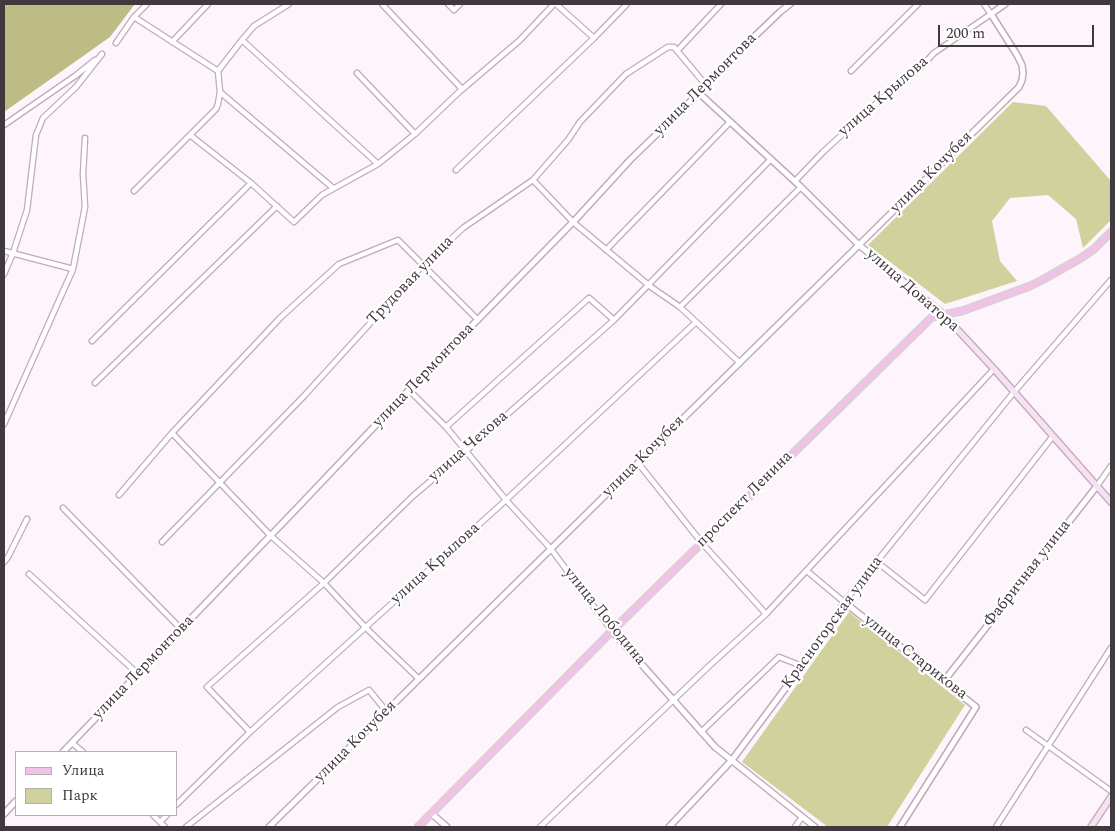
<!DOCTYPE html>
<html>
<head>
<meta charset="utf-8">
<style>
	body { margin:0 }
	#map { position:relative; width:1115px; height:831px; overflow:hidden; background:#fef4fc; font-family:Spectral,serif }
	canvas { display:block }
	.frame { position:absolute; inset:0; border:5px solid #40393e; pointer-events:none }
	.legend { position:absolute; left:15px; top:751px; width:162px; height:65px; box-sizing:border-box; background:#fff; border:1px solid #b3b0b2; margin:0; padding:6px 9px; list-style:none; font-size:15px; color:#40393e }
	.legend li { display:flex; align-items:center; gap:10px; height:25px }
	.legend b { width:25px; border:1px solid #b3b0b2 }
	.scale { position:absolute; left:938px; top:25px; width:156px; height:22px; box-sizing:border-box; border:2px solid #40393e; border-top:0; padding-left:6px; font-size:15px; line-height:18px; white-space:nowrap; color:#40393e; -webkit-text-stroke:4px #fff; paint-order:stroke }
</style>
</head>
<body>
<div id="map">
<canvas width="1115" height="831"></canvas>
<div class="frame"></div>
<ul class="legend">
<li><b style="height:6px;background:#f1c2e6"></b>Улица</li>
<li><b style="height:14px;background:#d1d19e"></b>Парк</li>
</ul>
<div class="scale">200 m</div>
</div>
<script>
const context = document.querySelector('canvas').getContext('2d');
context.lineJoin = 'round';
function fillPath(path, color) { context.fillStyle = color; context.fill(path, 'evenodd'); }
const shape = rows => new Path2D(rows.map(r => 'M' + r).join(''));
function strokePath(path, color, width, dash) { context.strokeStyle = color; context.lineWidth = width; context.lineCap = dash ? 'butt' : 'round'; context.setLineDash(dash || []); context.stroke(path); }
function drawText(font, color, halo, rows, align = 'center') {
  context.font = font + ' Spectral,serif'; context.lineWidth = 4.5; context.setLineDash([]); context.textBaseline = 'middle'; context.strokeStyle = halo; context.fillStyle = color; for (const [text, x, y, turn = 0] of rows) {
    context.save(); context.translate(x, y); context.rotate((+turn || 0) * Math.PI / 180); context.textAlign = isNaN(turn) ? turn : align; if (halo) context.strokeText(text, 0, 0); context.fillText(text, 0, 0); context.restore();
  }
}
fillPath(shape([
	[1013,102,1046,106,1111,181,1111,220,1083,248,1076,219,1048,195,1010,198,992,221,1000,261,1017,281,945,304,868,245],
	[849,612,965,705,887,827,828,827,742,762]
]), '#d1d19e');
fillPath(shape([
	[4,4,135,4,110,37,4,112]
]), '#bcbc84');
const minor = shape([
	[382,4,462,89],
	[448,4,454,10,460,4],
	[556,4,594,38],
	[134,17,218,71],
	[242,40,378,164],
	[172,42,208,4],
	[116,43,134,17,147,4],
	[677,51,721,4],
	[851,71,918,4],
	[357,73,415,134],
	[220,92,333,188],
	[4,125,75,76,95,60],
	[190,135,251,183,294,222,322,195,378,164,415,134,459,92,520,40,554,4],
	[456,170,594,38,627,4],
	[533,180,573,222,651,287,680,307,740,363],
	[795,181,823,152,881,99,919,69,934,53,991,14,984,4],
	[134,191,216,109,218,104,220,92,218,71,242,40,254,26,289,4],
	[606,250,730,122],
	[4,251,73,269],
	[4,274,13,253,27,210,36,135,43,118,76,87,102,54],
	[680,307,801,187],
	[92,341,251,183],
	[95,383,277,206],
	[409,390,446,427,466,451,506,500,551,549,612,631],
	[4,424,73,269,85,207,83,174,85,138],
	[446,427,589,298,614,320],
	[172,433,271,536,324,583,366,628,419,679],
	[638,463,702,543,766,614],
	[1097,486,1111,466],
	[119,495,172,433,280,318,339,264,398,240,478,320],
	[63,508,181,629],
	[162,542,304,396,423,265,463,228,533,180,568,140,580,122,626,74,668,47,674,47,705,84],
	[4,562,8,557,27,519],
	[877,562,925,600,1053,436],
	[807,571,844,602,1014,392,1111,280],
	[29,574,138,674],
	[1026,730,1111,791],
	[250,732,207,687,324,583,413,496,466,451,614,320,771,159],
	[701,732,779,657,802,666],
	[72,743,83,752],
	[176,805,250,732,506,500,696,322],
	[153,815,165,827],
	[160,822,167,815],
	[186,827,338,707,369,690,387,712],
	[540,827,708,667,766,614,994,369],
	[795,827,802,817],
	[996,827,1111,648]
]);
const tertiary = shape([
	[699,93,801,187,859,245,943,314],
	[612,631,715,747,815,827],
	[944,681,1097,486],
	[63,752,299,506,409,390,576,219,630,160,699,93,705,84,780,12,790,4],
	[4,814,16,801],
	[432,814,447,827],
	[269,827,1019,87,1022,80,1023,73,1022,65,1017,55,991,14,1005,4],
	[669,827,732,760,802,666,835,619,844,602,976,707,900,827]
]);
const secondary = shape([
	[943,314,994,369,1111,502],
	[1091,827,1111,797]
]);
const primary = shape([
	[418,827,612,631,932,317,962,311,1030,286,1044,279,1081,258,1094,249,1111,232]
]);
strokePath(minor, '#bdadb9', 7);
strokePath(tertiary, '#bdadb9', 8);
strokePath(secondary, '#bdadb9', 8);
strokePath(primary, '#d5d3d5', 9);
strokePath(minor, '#fff', 4.5);
strokePath(tertiary, '#fff', 5);
strokePath(secondary, '#f8e1f2', 5.5);
strokePath(primary, '#f1c2e6', 6);
drawText('16px', '#40393e', '#fff', [
	["улица Лермонтова",706,85,-45],
	["улица Крылова",884,97,-41],
	["улица Кочубея",932,173,-45],
	["Трудовая улица",411,281,-46],
	["улица Доватора",912,291,41],
	["улица Лермонтова",424,376,-46],
	["улица Чехова",469,447,-41],
	["улица Кочубея",644,457,-45],
	["проспект Ленина",745,500,-45],
	["улица Крылова",436,564,-42],
	["Фабричная улица",1028,574,-52],
	["улица Лободина",604,617,51],
	["Красногорская улица",833,623,-54],
	["улица Старикова",915,658,38],
	["улица Лермонтова",144,668,-46],
	["улица Кочубея",356,742,-45]
]);
</script>
</body>
</html>
